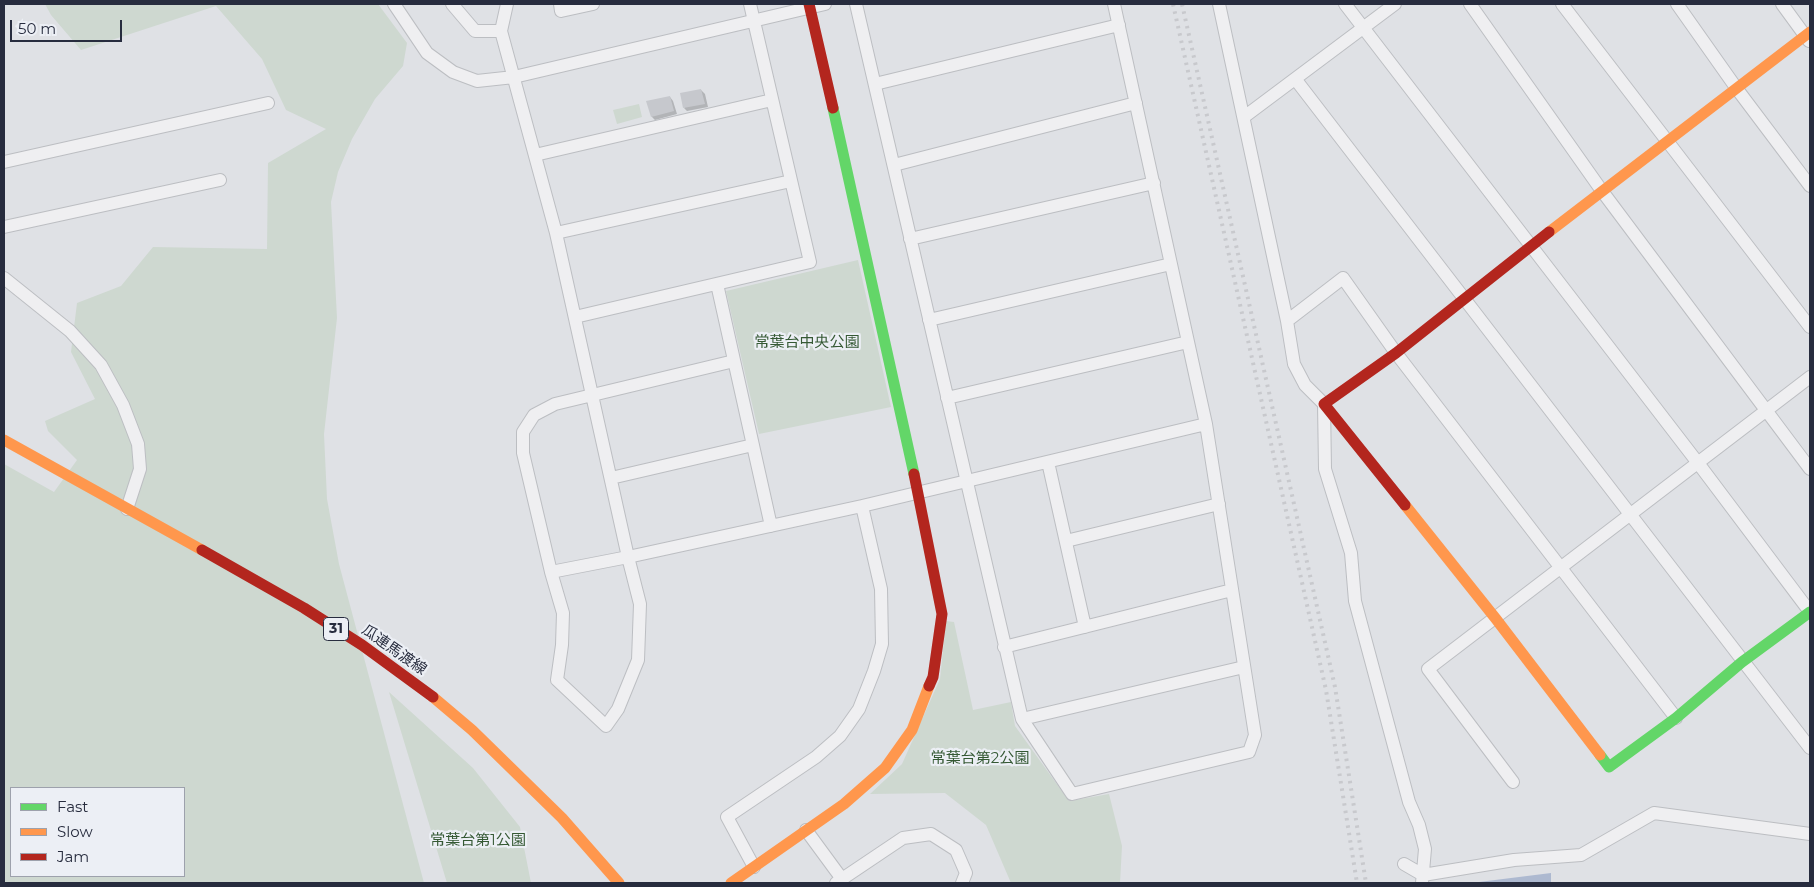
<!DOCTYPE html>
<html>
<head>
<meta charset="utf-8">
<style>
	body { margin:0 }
	#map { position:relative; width:1814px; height:887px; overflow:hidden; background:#dfe1e5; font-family:Montserrat,sans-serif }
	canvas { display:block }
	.frame { position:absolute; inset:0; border:5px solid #272c3e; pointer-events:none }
	.legend { position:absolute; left:10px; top:787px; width:175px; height:90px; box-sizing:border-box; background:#eceff5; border:1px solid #9da1ac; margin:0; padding:6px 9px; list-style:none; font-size:15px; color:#272c3e }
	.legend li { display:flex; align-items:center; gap:10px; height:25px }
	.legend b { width:25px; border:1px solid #9da1ac }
	.scale { position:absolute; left:10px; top:20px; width:112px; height:22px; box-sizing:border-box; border:2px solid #272c3e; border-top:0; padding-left:6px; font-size:15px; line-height:18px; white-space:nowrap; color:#272c3e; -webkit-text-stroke:4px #eceff5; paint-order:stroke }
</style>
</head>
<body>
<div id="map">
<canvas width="1814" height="887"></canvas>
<div class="frame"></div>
<ul class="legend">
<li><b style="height:6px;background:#63d668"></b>Fast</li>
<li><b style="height:6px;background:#ff974d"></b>Slow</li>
<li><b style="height:6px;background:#b3261e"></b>Jam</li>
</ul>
<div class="scale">50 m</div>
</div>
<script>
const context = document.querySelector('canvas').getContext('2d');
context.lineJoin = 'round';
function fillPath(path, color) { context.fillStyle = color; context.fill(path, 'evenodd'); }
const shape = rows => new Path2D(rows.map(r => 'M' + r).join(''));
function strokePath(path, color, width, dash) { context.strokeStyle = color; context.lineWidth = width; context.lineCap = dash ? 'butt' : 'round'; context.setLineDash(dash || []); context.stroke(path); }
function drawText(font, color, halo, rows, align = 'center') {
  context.font = font + ' Montserrat,"Noto Sans JP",sans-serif'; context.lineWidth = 4.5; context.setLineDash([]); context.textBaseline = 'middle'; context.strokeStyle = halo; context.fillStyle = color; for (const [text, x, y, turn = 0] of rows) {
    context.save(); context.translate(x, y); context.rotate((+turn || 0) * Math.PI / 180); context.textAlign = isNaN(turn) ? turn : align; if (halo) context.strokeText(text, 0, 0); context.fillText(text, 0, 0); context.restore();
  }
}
fillPath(shape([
	[45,4,378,4,407,43,403,66,375,99,352,139,338,172,331,202,337,318,324,434,327,499,339,564,424,883,4,883,4,464,54,492,77,460,48,431,45,421,95,399,71,352,77,303,121,286,153,247,267,249,268,163,326,129,286,110,262,59,216,6,81,50,51,15],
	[11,788,184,788,184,876,11,876],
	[639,104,642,117,617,124,613,110],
	[858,260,891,407,759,434,726,291],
	[946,621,954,622,973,710,1011,702,1015,726,1069,801,1109,794,1122,846,1120,883,1011,883,986,825,945,793,870,794,902,764,940,679],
	[389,692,473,768,520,827,531,883,447,883]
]), '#ced8d0');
fillPath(shape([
	[1551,873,1551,883,1471,883]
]), '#adb9d0');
fillPath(shape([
	[701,90,705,94,708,107,687,111,684,108],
	[670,97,673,101,677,114,655,120,652,117,648,102]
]), '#0003');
fillPath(shape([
	[701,89,705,104,683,108,680,93],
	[670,96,674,111,651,117,646,101]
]), '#c6c8cd');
const street = shape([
	[394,4,427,53,453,72,477,81,514,77,825,4],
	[452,4,475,31,501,31],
	[507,4,501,31,556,233,628,557,862,506,1206,424],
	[560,4,561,11,593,4],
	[856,4,1022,719,1244,667],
	[1219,4,1287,321,1294,364,1305,385,1324,404,1325,469,1351,553,1355,601,1409,802,1419,825,1425,849,1422,883],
	[1345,4,1698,463,1810,612],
	[1470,4,1602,191,1810,469],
	[1562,4,1810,327],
	[1677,4,1737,89,1810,186],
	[1782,4,1809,41],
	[1296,80,1810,748],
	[875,84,1119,25],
	[1244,117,1395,4],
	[535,155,772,100],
	[4,162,268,103],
	[894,165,1136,103],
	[4,227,220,180],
	[556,233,791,181],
	[910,239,1154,183],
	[4,278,70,331,101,365,123,405,138,444,140,469,127,509],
	[717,284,771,526],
	[575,317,810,262,750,4],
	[929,320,1171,264],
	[1287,321,1343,278,1396,353,1676,718],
	[947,398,1188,342],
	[1048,462,1085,627],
	[611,478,753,445],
	[1066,541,1219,504],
	[551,572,563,613,562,645,557,680,606,726,618,709,638,660,640,604,628,557,551,572,523,453,523,432,534,415,555,404,734,361],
	[1004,647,1232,590],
	[1022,719,1072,794,1249,752,1255,735,1206,424,1114,4],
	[1513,782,1428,669,1810,377],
	[806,830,842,879],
	[1404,864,1423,875,1514,860,1581,855,1654,813,1810,834],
	[754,867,727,817,816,757,840,736,859,709,874,671,882,644,881,589,862,506],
	[836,883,903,838,931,834,956,850,966,873,962,883]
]);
strokePath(street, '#bcbec2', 14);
strokePath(street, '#efeff1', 12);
strokePath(shape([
	[833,108,914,474],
	[1600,755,1609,767,1676,718,1742,662,1810,612]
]), '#63d668', 11);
strokePath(shape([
	[1549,232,1810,32],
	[4,440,202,550],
	[1405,505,1496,619,1600,755],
	[433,697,472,730,562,818,619,883],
	[731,883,844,804,885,768,912,730,929,686]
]), '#ff974d', 11);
strokePath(shape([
	[809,4,833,108],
	[914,474,942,614,933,677,929,686],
	[1405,505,1324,404,1396,353,1549,232],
	[202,550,304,608,362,645,433,697]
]), '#b3261e', 11);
strokePath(shape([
	[1173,4,1326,690,1357,883],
	[1182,4,1335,687,1366,883]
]), '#c8c9cd', 4, [2.5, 5]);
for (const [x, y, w] of [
	[336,629,25]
]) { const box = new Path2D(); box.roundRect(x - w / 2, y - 11.5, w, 23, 4); context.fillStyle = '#eceff5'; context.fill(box); strokePath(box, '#272c3e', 1); }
drawText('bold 14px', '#272c3e', null, [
	["31",336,629]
]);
drawText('15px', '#355934', '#eceff5', [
	["常葉台中央公園",807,343],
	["常葉台第2公園",980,759],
	["常葉台第1公園",478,841]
]);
drawText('15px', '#272c3e', '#eceff5', [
	["瓜連馬渡線",394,650,35]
]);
</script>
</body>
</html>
